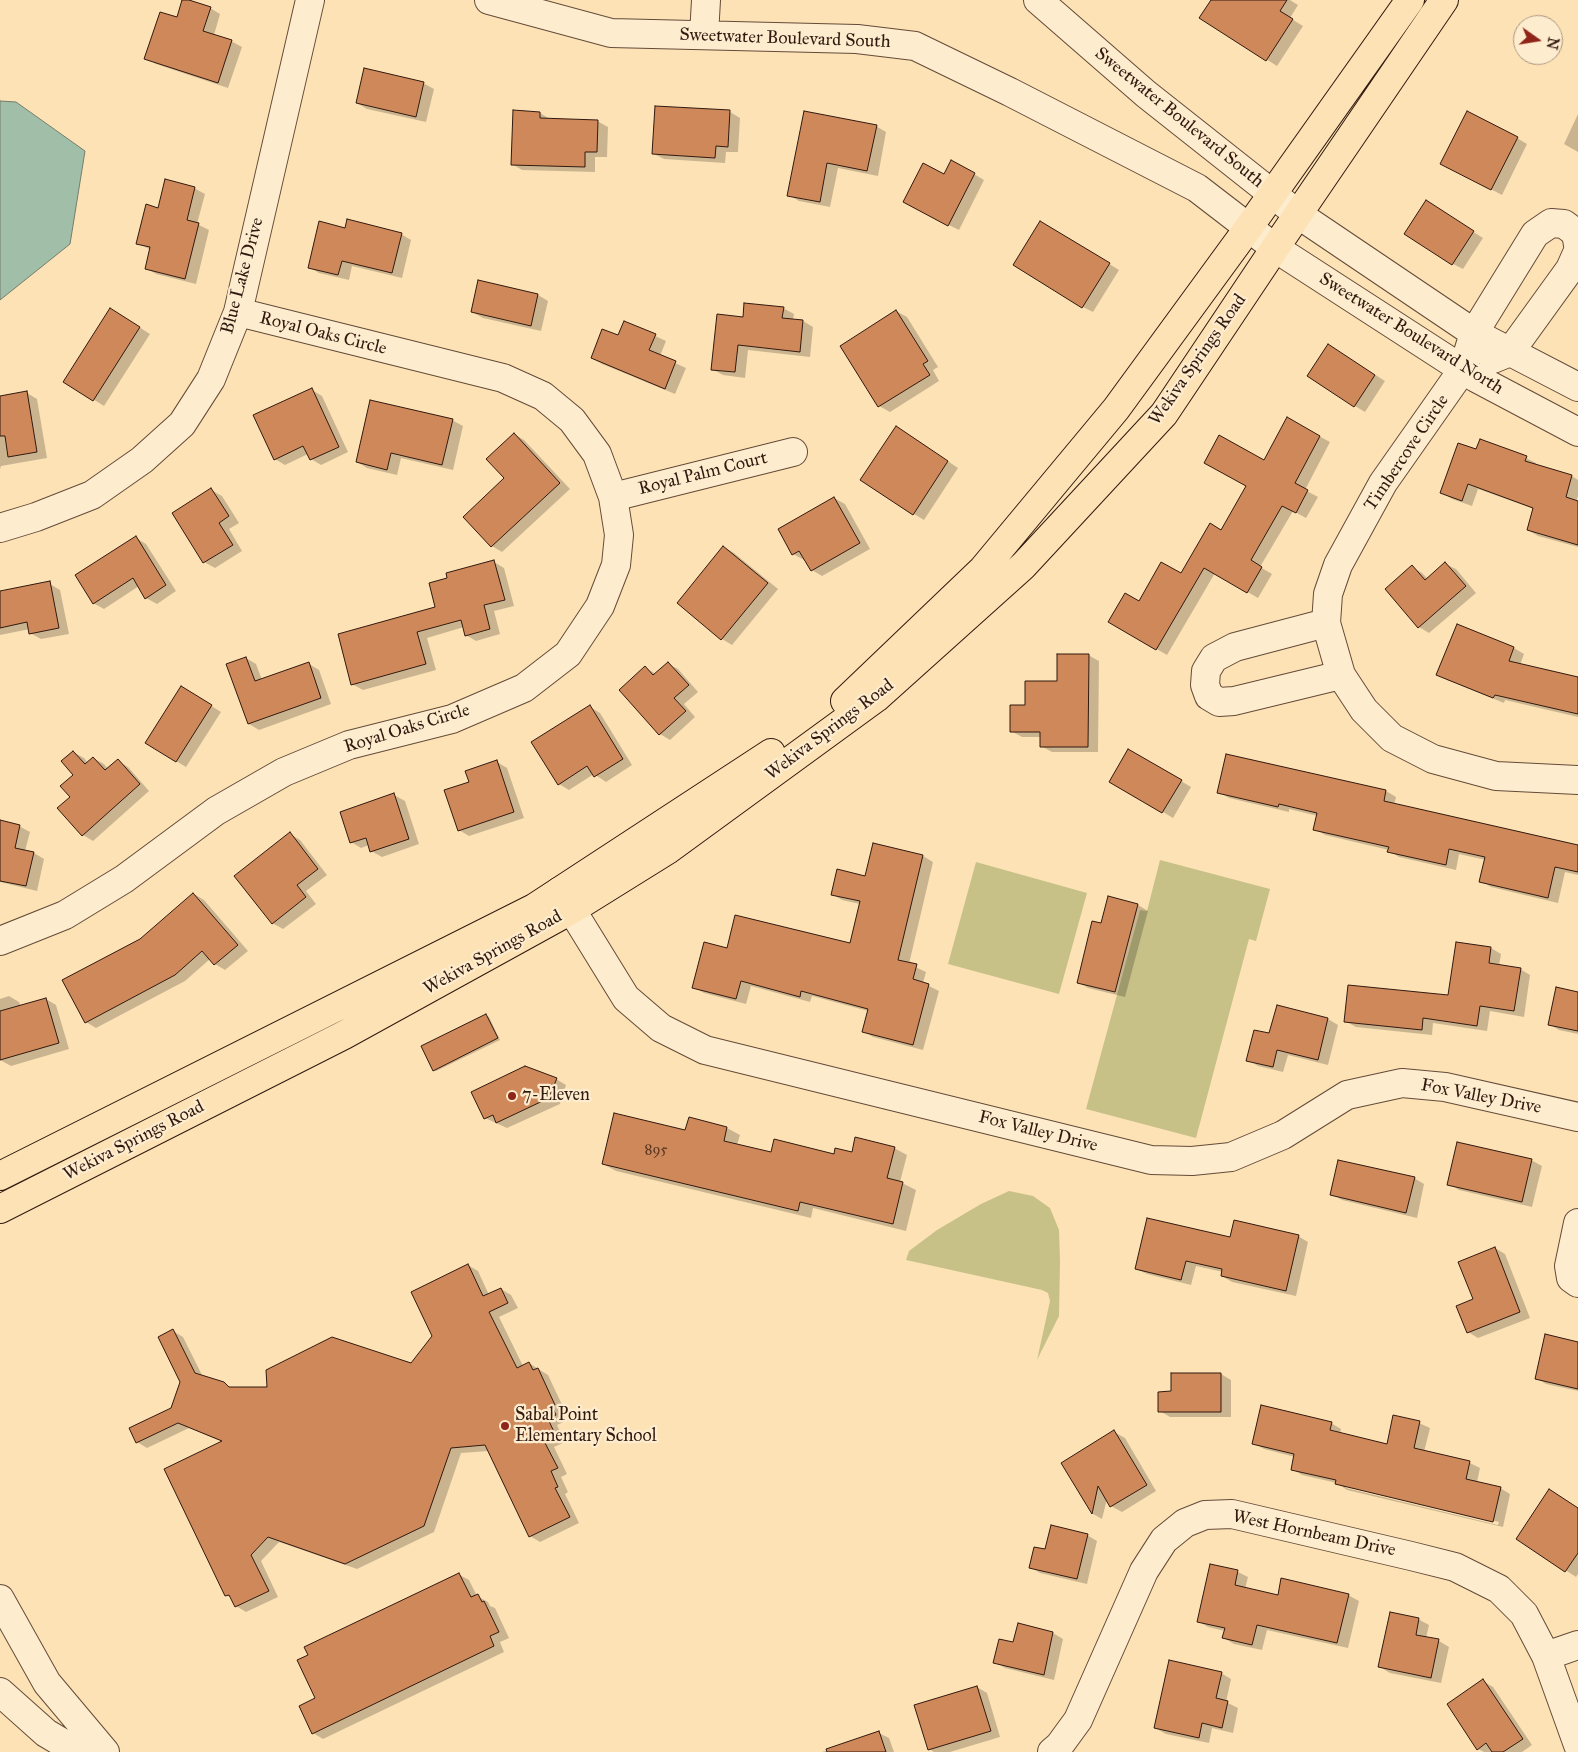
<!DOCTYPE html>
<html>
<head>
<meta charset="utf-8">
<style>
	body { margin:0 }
	#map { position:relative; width:1578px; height:1752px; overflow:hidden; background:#fde2b5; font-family:"IM FELL Great Primer",serif }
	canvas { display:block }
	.north { position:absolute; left:1513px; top:15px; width:50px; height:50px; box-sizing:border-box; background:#feeccf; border:1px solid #ac9882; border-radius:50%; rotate:103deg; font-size:14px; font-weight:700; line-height:20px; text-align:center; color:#31190f }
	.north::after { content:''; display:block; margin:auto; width:18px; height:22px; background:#8f2418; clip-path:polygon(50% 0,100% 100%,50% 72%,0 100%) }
</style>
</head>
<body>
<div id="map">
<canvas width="1578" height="1752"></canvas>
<div class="north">N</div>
</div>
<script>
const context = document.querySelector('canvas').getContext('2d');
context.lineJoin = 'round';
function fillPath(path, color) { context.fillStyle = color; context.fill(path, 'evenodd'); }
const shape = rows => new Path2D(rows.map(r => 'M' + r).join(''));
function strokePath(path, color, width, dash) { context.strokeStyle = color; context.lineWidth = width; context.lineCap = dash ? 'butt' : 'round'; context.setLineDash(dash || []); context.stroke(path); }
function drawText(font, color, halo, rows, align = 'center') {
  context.font = font + ' "IM FELL Great Primer",serif'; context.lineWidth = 4.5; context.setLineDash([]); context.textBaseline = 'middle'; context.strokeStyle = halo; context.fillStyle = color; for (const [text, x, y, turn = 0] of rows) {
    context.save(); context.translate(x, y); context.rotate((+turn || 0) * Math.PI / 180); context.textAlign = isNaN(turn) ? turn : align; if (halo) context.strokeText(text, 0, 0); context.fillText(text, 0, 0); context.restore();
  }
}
fillPath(shape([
	[1160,860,1270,889,1256,941,1249,939,1196,1138,1086,1109,1140,910,1147,911],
	[976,862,1087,893,1059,994,948,964],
	[1009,1191,1033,1196,1050,1208,1059,1230,1060,1261,1059,1316,1037,1360,1050,1301,1048,1293,1042,1290,906,1260,909,1251,937,1230,981,1204]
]), '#c7c188');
const water = shape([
	[0,101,16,102,85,151,70,244,0,300,0,101]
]);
fillPath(water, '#a1bfa8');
strokePath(water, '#747d6b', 1);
fillPath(shape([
	[184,0,210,8,220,14,214,35,231,41,242,47,228,88,156,64,146,58,178,19],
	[1212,0,1290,0,1298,5,1290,18,1303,26,1277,66,1201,18],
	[423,83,434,89,426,122,367,109,357,103],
	[656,107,730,112,740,118,738,152,726,152,725,163,664,159,654,154],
	[805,112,876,126,886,132,878,176,838,168,830,207,799,201,789,195],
	[540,113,550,119,597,121,608,127,607,157,595,157,595,172,522,170,512,164],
	[1578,114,1578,152,1564,144],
	[1517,138,1527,144,1502,195,1452,169],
	[974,174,984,180,959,230,914,208,944,175],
	[194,188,205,194,197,224,209,230,196,284,156,274,146,268,151,250,137,243,159,209],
	[1436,208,1483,238,1463,269,1453,264],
	[1051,228,1119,270,1093,312,1083,307],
	[346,229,401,234,411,240,402,278,352,266,349,280,319,273,309,267],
	[479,282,538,295,548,301,541,331,483,318,472,312],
	[783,308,794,314,793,320,803,321,813,327,810,357,748,350,745,378,723,375,712,369,744,318],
	[896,311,907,317,938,367,933,370,939,381,890,412,879,406,842,346],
	[120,315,150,334,104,406,64,381],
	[625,322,666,341,660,356,686,368,675,394,602,364,592,358,618,337],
	[1339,352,1385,381,1365,412,1355,406],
	[312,390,322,396,348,452,321,465,311,459,308,454,285,465,275,459],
	[27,393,37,399,47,458,1,466,0,469,0,397],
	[1287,419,1330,442,1305,490,1318,497,1306,518,1293,511,1260,567,1272,574,1258,598,1215,573,1167,655,1110,622,1181,575,1221,531,1264,461],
	[452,420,463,426,453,470,401,458,397,475,367,468,357,462],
	[906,433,958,468,924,520,914,514],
	[514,434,524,440,570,489,502,552,492,546,464,517,506,478],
	[1477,451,1526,458,1536,463,1536,465,1572,476,1578,480,1578,496,1576,502,1578,502,1578,547,1538,536,1528,530,1534,509,1478,489,1472,506,1452,499,1442,493],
	[211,490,222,496,239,523,229,529,242,551,215,568,204,562,174,514],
	[834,498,845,504,870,549,822,576,812,570,805,559,804,560,793,554],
	[136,538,146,544,176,591,157,604,146,598,139,586,104,609,93,603],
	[724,547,734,553,778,589,732,645,722,639,678,603],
	[494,562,504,568,514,606,494,611,500,634,476,641,466,635,464,627,427,638,436,670,363,690,352,684,437,608],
	[1445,564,1456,569,1476,593,1429,633,1419,627,1412,567,1422,573,1428,579],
	[50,584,60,590,69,634,41,639,30,633,30,629,0,635,0,593],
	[1457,625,1514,648,1524,654,1520,665,1578,678,1578,717,1505,700,1504,703,1447,680,1437,674],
	[1088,655,1099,661,1098,752,1052,752,1041,746,1041,737,1022,737,1011,731,1027,706,1058,682],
	[246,658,256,664,262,680,309,664,319,670,331,704,259,730,249,724],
	[668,664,678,669,698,692,684,704,695,717,670,740,660,734,646,668,656,674],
	[191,693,221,712,186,767,176,761],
	[590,707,600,713,632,765,606,782,594,774,569,790,559,784],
	[1129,750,1191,787,1173,818,1111,781],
	[73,752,84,758,88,763,93,758,104,764,108,769,118,761,128,767,149,791,93,841,83,835,59,809,72,797,75,775],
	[1227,756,1386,791,1396,797,1394,805,1578,847,1578,875,1565,872,1558,903,1491,887,1481,881,1486,860,1459,854,1456,870,1399,857,1389,851,1389,850,1325,835,1315,829,1318,816,1289,809,1289,812,1229,798,1219,792],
	[497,762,507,768,524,818,469,836,459,830],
	[394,795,405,801,419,844,382,857,371,851,369,845,361,848,351,842],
	[0,822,19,826,30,832,25,851,34,853,44,859,37,891,0,882],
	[290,834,300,840,327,875,306,891,316,904,283,929,272,923],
	[923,856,933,862,909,964,926,972,923,983,939,991,923,1050,873,1037,863,1031,868,1011,812,996,810,1002,751,986,746,1004,704,993,693,987,728,950,850,945,860,904,842,900,832,894],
	[194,894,204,900,248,951,225,970,215,964,210,959,185,981,96,1028,86,1022,141,940],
	[1138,905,1148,911,1125,997,1088,988,1078,982,1102,925],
	[1491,948,1501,954,1499,966,1520,969,1530,975,1524,1017,1490,1011,1487,1031,1433,1023,1432,1035,1356,1027,1345,1021,1449,997],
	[1578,994,1578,1034,1559,1030,1549,1024],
	[9,996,19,1002,21,1006,46,999,56,1005,69,1049,11,1066,0,1060,0,999],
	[1277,1007,1328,1019,1338,1025,1328,1065,1288,1055,1283,1072,1258,1066,1248,1060,1270,1035],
	[486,1015,489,1017,500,1040,436,1071,434,1070],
	[556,1079,566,1085,560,1104,507,1128,485,1118],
	[690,1119,727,1128,740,1135,737,1145,772,1154,835,1155,894,1148,907,1155,900,1182,916,1190,906,1231,813,1208,811,1218,616,1171,603,1164,686,1132],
	[1531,1160,1542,1166,1532,1207,1459,1190,1449,1184],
	[1414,1178,1424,1184,1417,1218,1342,1200,1331,1194],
	[1298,1236,1308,1242,1296,1296,1232,1282,1222,1276,1223,1272,1196,1266,1191,1285,1147,1274,1136,1269,1231,1239],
	[1495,1248,1505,1254,1530,1318,1478,1338,1468,1332,1475,1300],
	[468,1265,478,1271,489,1295,501,1289,511,1295,518,1308,499,1317,523,1366,529,1363,548,1375,565,1411,562,1412,566,1421,557,1425,565,1442,554,1447,567,1474,561,1477,568,1492,565,1494,579,1523,540,1542,530,1536,489,1451,461,1453,434,1532,357,1569,279,1542,261,1561,278,1597,246,1612,236,1606,232,1598,226,1595,223,1442,189,1428,147,1448,137,1442,172,1409,182,1382,173,1331,183,1337,203,1377,223,1383,233,1389,268,1388,412,1365,433,1336],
	[1578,1343,1578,1391,1546,1384,1536,1378],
	[1221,1374,1231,1380,1231,1417,1170,1417,1160,1411,1172,1393],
	[1331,1423,1341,1429,1340,1434,1388,1445,1419,1423,1430,1428,1424,1452,1470,1463,1480,1468,1477,1482,1500,1488,1510,1494,1503,1527,1347,1490,1337,1483,1302,1475,1292,1469,1295,1457,1264,1449,1253,1443],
	[1346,1486,1499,1522,1498,1525,1346,1488],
	[1114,1432,1125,1438,1156,1491,1122,1512,1111,1506,1107,1499,1102,1519,1093,1514,1063,1463],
	[1578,1508,1578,1574,1576,1577,1518,1539],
	[1087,1535,1097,1541,1087,1584,1040,1573,1030,1567,1046,1551],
	[1211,1565,1238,1572,1248,1577,1245,1589,1279,1597,1348,1595,1359,1601,1348,1648,1267,1630,1262,1650,1234,1644,1224,1638,1225,1631,1208,1627,1198,1621],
	[458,1574,469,1580,477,1596,488,1602,490,1606,495,1608,509,1638,500,1642,504,1652,323,1739,313,1733],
	[1418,1619,1429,1625,1426,1638,1439,1641,1449,1647,1441,1683,1390,1673,1380,1667],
	[1019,1625,1053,1633,1063,1639,1054,1680,1005,1668,995,1662,1014,1644],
	[1221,1673,1231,1679,1226,1702,1238,1708,1233,1733,1212,1728,1209,1743,1166,1734,1155,1728],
	[1483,1681,1493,1687,1532,1745,1522,1752,1484,1752,1478,1749],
	[977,1687,987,1693,1000,1737,950,1752,934,1752,929,1749],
	[879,1733,889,1738,894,1752,822,1752]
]), '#0003');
const building = shape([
	[182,0,189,0,211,7,203,31,232,40,218,83,144,59,160,12,177,17,182,0],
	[1211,0,1287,0,1280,11,1293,19,1266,61,1199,18,1211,0],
	[364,68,424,82,416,117,356,103,364,68],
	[655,106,730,110,728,147,716,146,715,158,652,154,655,106],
	[513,110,540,112,540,118,598,120,597,152,585,152,585,167,511,165,513,110],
	[804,111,877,125,867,171,827,163,820,202,787,196,804,111],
	[1467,111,1518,137,1491,190,1440,164,1467,111],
	[951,160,975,173,948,226,903,202,923,163,944,174,951,160],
	[165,179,195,187,187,220,199,223,185,279,145,269,150,247,136,244,146,204,158,208,165,179],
	[1426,200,1474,231,1452,265,1404,234,1426,200],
	[347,219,402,233,392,273,342,261,338,275,308,268,319,221,345,228,347,219],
	[1040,221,1110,263,1082,308,1013,265,1040,221],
	[478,280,538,294,531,326,471,312,478,280],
	[744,303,784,307,782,318,803,320,800,352,738,345,735,372,711,370,717,314,743,317,744,303],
	[110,308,140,327,93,401,63,382,110,308],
	[896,310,928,361,923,364,930,375,878,407,840,346,896,310],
	[624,321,656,334,649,350,676,361,665,389,591,358,602,329,618,335,624,321],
	[1328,344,1375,375,1354,407,1307,376,1328,344],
	[312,388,339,447,310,460,303,446,274,460,253,415,312,388],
	[27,391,37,452,8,457,5,436,0,436,0,396,27,391],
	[370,400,453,419,442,465,391,453,387,470,356,462,370,400],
	[1287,417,1320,436,1295,483,1308,490,1296,513,1282,506,1251,560,1262,567,1247,593,1204,568,1156,650,1108,622,1125,593,1139,601,1161,562,1181,573,1210,523,1221,530,1246,486,1204,463,1219,435,1264,460,1287,417],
	[896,426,948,461,913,515,860,480,896,426],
	[514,433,560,483,491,547,463,517,504,478,486,459,514,433],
	[1480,439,1527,456,1525,461,1572,475,1566,497,1578,501,1578,545,1527,530,1533,508,1468,484,1462,501,1440,493,1458,443,1476,449,1480,439],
	[211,488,229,516,219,523,233,545,203,563,172,513,211,488],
	[834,497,860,543,811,571,799,551,792,555,778,529,834,497],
	[136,536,166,585,145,599,133,578,93,604,75,575,136,536],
	[723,546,768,583,721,640,677,603,723,546],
	[494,560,505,600,484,605,490,629,465,636,461,620,417,632,426,664,351,685,338,634,435,607,429,583,447,578,446,573,494,560],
	[1445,562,1466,586,1418,628,1385,589,1412,565,1425,580,1445,562],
	[50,581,59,628,29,634,27,622,0,628,0,591,50,581],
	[1457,624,1514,647,1509,661,1578,677,1578,714,1495,695,1493,698,1436,675,1457,624],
	[1057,654,1089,654,1088,747,1040,747,1040,732,1010,732,1010,705,1025,705,1025,681,1057,681,1057,654],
	[246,657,255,681,309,662,321,698,248,724,226,664,246,657],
	[668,662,689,685,674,698,686,711,659,735,619,690,645,666,653,675,668,662],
	[181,686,212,705,176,762,145,743,181,686],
	[590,705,623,759,594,777,587,766,558,785,531,742,590,705],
	[1128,749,1182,780,1162,813,1109,782,1128,749],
	[73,751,85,764,93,757,105,770,118,759,140,784,82,836,57,808,70,797,60,786,73,775,61,761,73,751],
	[1226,754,1386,790,1384,801,1578,845,1578,872,1555,867,1548,898,1479,882,1485,857,1449,849,1446,865,1387,852,1389,847,1313,830,1317,813,1279,804,1278,807,1217,793,1226,754],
	[497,760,514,812,458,831,444,790,469,782,465,771,497,760],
	[394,793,409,839,370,852,366,838,350,843,340,812,394,793],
	[0,820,20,825,15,848,34,852,26,886,0,881,0,820],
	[290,832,318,869,297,885,306,897,272,924,234,876,290,832],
	[873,843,923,855,898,960,917,964,913,979,929,984,913,1045,862,1032,868,1009,801,991,800,997,741,981,736,999,692,988,704,942,727,948,735,915,850,943,860,901,831,895,837,869,865,876,873,843],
	[193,893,238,945,214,965,202,951,175,975,85,1023,62,980,140,939,193,893],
	[1108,896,1138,904,1115,992,1077,983,1092,921,1101,923,1108,896],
	[1456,942,1491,947,1489,963,1521,968,1514,1011,1480,1006,1477,1026,1423,1018,1422,1030,1344,1022,1348,985,1448,995,1456,942],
	[1556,987,1578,992,1578,1031,1548,1025,1556,987],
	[46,998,59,1043,0,1060,0,1011,46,998],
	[1277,1005,1328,1018,1318,1060,1277,1050,1273,1067,1246,1061,1254,1030,1269,1033,1277,1005],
	[486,1014,498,1038,433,1071,421,1046,486,1014],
	[525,1066,557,1078,549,1098,496,1123,493,1115,484,1119,471,1092,525,1066],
	[614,1113,685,1130,689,1117,727,1127,724,1141,771,1152,774,1139,834,1154,835,1148,852,1152,855,1137,895,1147,887,1178,903,1182,893,1224,800,1202,798,1211,602,1164,614,1113],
	[1457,1142,1532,1159,1522,1202,1447,1185,1457,1142],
	[1338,1160,1415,1177,1406,1213,1330,1195,1338,1160],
	[1147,1218,1230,1237,1234,1220,1299,1235,1286,1291,1221,1276,1222,1269,1186,1261,1181,1280,1135,1269,1147,1218],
	[1495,1247,1520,1312,1467,1333,1456,1306,1473,1299,1458,1262,1495,1247],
	[468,1264,483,1296,501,1288,508,1303,489,1312,517,1368,529,1362,533,1370,538,1368,555,1405,552,1406,556,1415,548,1419,556,1436,544,1441,558,1468,551,1471,558,1487,555,1488,570,1517,529,1537,485,1445,451,1448,424,1526,345,1564,268,1537,251,1555,269,1591,235,1607,229,1595,225,1596,164,1469,222,1441,178,1423,136,1443,129,1428,171,1408,180,1382,158,1337,173,1329,195,1373,224,1382,229,1387,267,1387,266,1370,332,1337,411,1363,432,1336,411,1292,468,1264],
	[1545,1334,1578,1342,1578,1389,1535,1379,1545,1334],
	[1171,1373,1221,1373,1221,1412,1158,1412,1158,1392,1171,1391,1171,1373],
	[1261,1405,1332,1422,1330,1430,1387,1444,1393,1415,1420,1421,1414,1448,1470,1461,1466,1479,1501,1487,1493,1522,1335,1484,1336,1480,1291,1470,1294,1454,1252,1444,1261,1405],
	[1114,1430,1147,1485,1110,1507,1098,1486,1092,1514,1061,1463,1114,1430],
	[1549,1489,1578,1508,1578,1553,1565,1572,1516,1539,1549,1489],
	[1051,1525,1088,1534,1077,1579,1029,1568,1034,1547,1045,1549,1051,1525],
	[1210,1564,1238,1570,1235,1585,1278,1595,1281,1578,1349,1594,1337,1643,1257,1625,1252,1645,1222,1638,1225,1628,1197,1622,1210,1564],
	[459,1573,471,1597,478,1594,482,1602,484,1601,499,1632,490,1636,494,1646,312,1734,299,1706,315,1698,297,1660,308,1655,304,1647,459,1573],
	[1390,1612,1419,1618,1416,1635,1439,1639,1431,1678,1378,1667,1390,1612],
	[1018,1623,1053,1632,1044,1675,993,1663,999,1639,1013,1642,1018,1623],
	[1169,1660,1222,1672,1216,1698,1228,1701,1222,1728,1202,1723,1199,1738,1154,1728,1169,1660],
	[1483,1679,1523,1739,1503,1752,1492,1752,1486,1743,1477,1750,1447,1704,1483,1679],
	[977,1686,991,1731,928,1750,914,1705,977,1686],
	[879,1731,886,1752,827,1752,826,1749,879,1731]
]);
fillPath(building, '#ce885a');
strokePath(building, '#31190f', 1);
const minor = shape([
	[489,0,611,33,857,39,915,46,1010,92,1197,188,1275,248,1476,378,1578,432],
	[1038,0,1146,94,1299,215,1474,333,1578,387],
	[704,35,706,0],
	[1578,245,1576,233,1564,224,1551,223,1535,234,1474,333,1463,369,1383,483,1338,565,1328,594,1326,623,1341,675,1364,710,1392,738,1433,759,1496,776,1578,780],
	[1493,359,1510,352,1570,269,1578,251],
	[613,497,793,452],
	[0,528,36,517,92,495,142,460,182,424,211,379,238,312,310,0],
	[1326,623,1235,647,1214,658,1206,671,1205,685,1209,696,1219,702,1234,701,1341,675],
	[560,891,626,998,661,1028,705,1050,1151,1160,1192,1161,1231,1157,1283,1135,1347,1095,1402,1083,1445,1087,1578,1117],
	[0,941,65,915,124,879,216,811,284,772,349,745,452,719,524,688,568,654,600,606,616,565,619,535,613,497,597,454,572,420,543,396,503,378,238,312],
	[1578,1223,1569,1266,1571,1278,1578,1283],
	[0,1599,47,1683,105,1752],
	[1546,1656,1578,1645],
	[0,1692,46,1733,78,1752],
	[1052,1752,1059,1746,1078,1720,1144,1571,1164,1540,1185,1523,1205,1515,1232,1514,1411,1556,1455,1567,1499,1589,1524,1614,1546,1656,1578,1745]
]);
const major = shape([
	[845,701,983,569,1116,409,1249,227,1410,0],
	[0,1176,534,908,771,753],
	[0,1209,344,1035,571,910,669,849,876,698,1023,566,1164,414,1275,248,1444,0]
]);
strokePath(minor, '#644b38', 30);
strokePath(major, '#31190f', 30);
strokePath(minor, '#feeccf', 28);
strokePath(major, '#fde2b5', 28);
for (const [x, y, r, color] of [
	[512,1096,5,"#8f2418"],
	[505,1426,5,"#8f2418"]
]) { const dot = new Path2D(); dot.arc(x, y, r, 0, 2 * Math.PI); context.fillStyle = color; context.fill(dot); strokePath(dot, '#feeccf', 2); }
drawText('15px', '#583522', null, [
	["895",656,1150]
]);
drawText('18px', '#31190f', '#feeccf', [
	["Sweetwater Boulevard South",785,39,2],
	["Sweetwater Boulevard South",1179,118,39],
	["Blue Lake Drive",243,276,-75],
	["Royal Oaks Circle",323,334,14],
	["Sweetwater Boulevard North",1411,334,32],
	["Wekiva Springs Road",1198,360,-55],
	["Timbercove Circle",1407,453,-56],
	["Royal Palm Court",703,474,-14],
	["Royal Oaks Circle",407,729,-17],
	["Wekiva Springs Road",830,730,-37],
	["Wekiva Springs Road",493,953,-29],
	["Fox Valley Drive",1481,1097,11],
	["Fox Valley Drive",1038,1132,14],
	["Wekiva Springs Road",134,1141,-27],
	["West Hornbeam Drive",1314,1534,12]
]);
drawText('18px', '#31190f', '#feeccf', [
	["7-Eleven",522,1096],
	["Sabal Point",515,1416],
	["Elementary School",515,1437]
], 'left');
</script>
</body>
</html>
